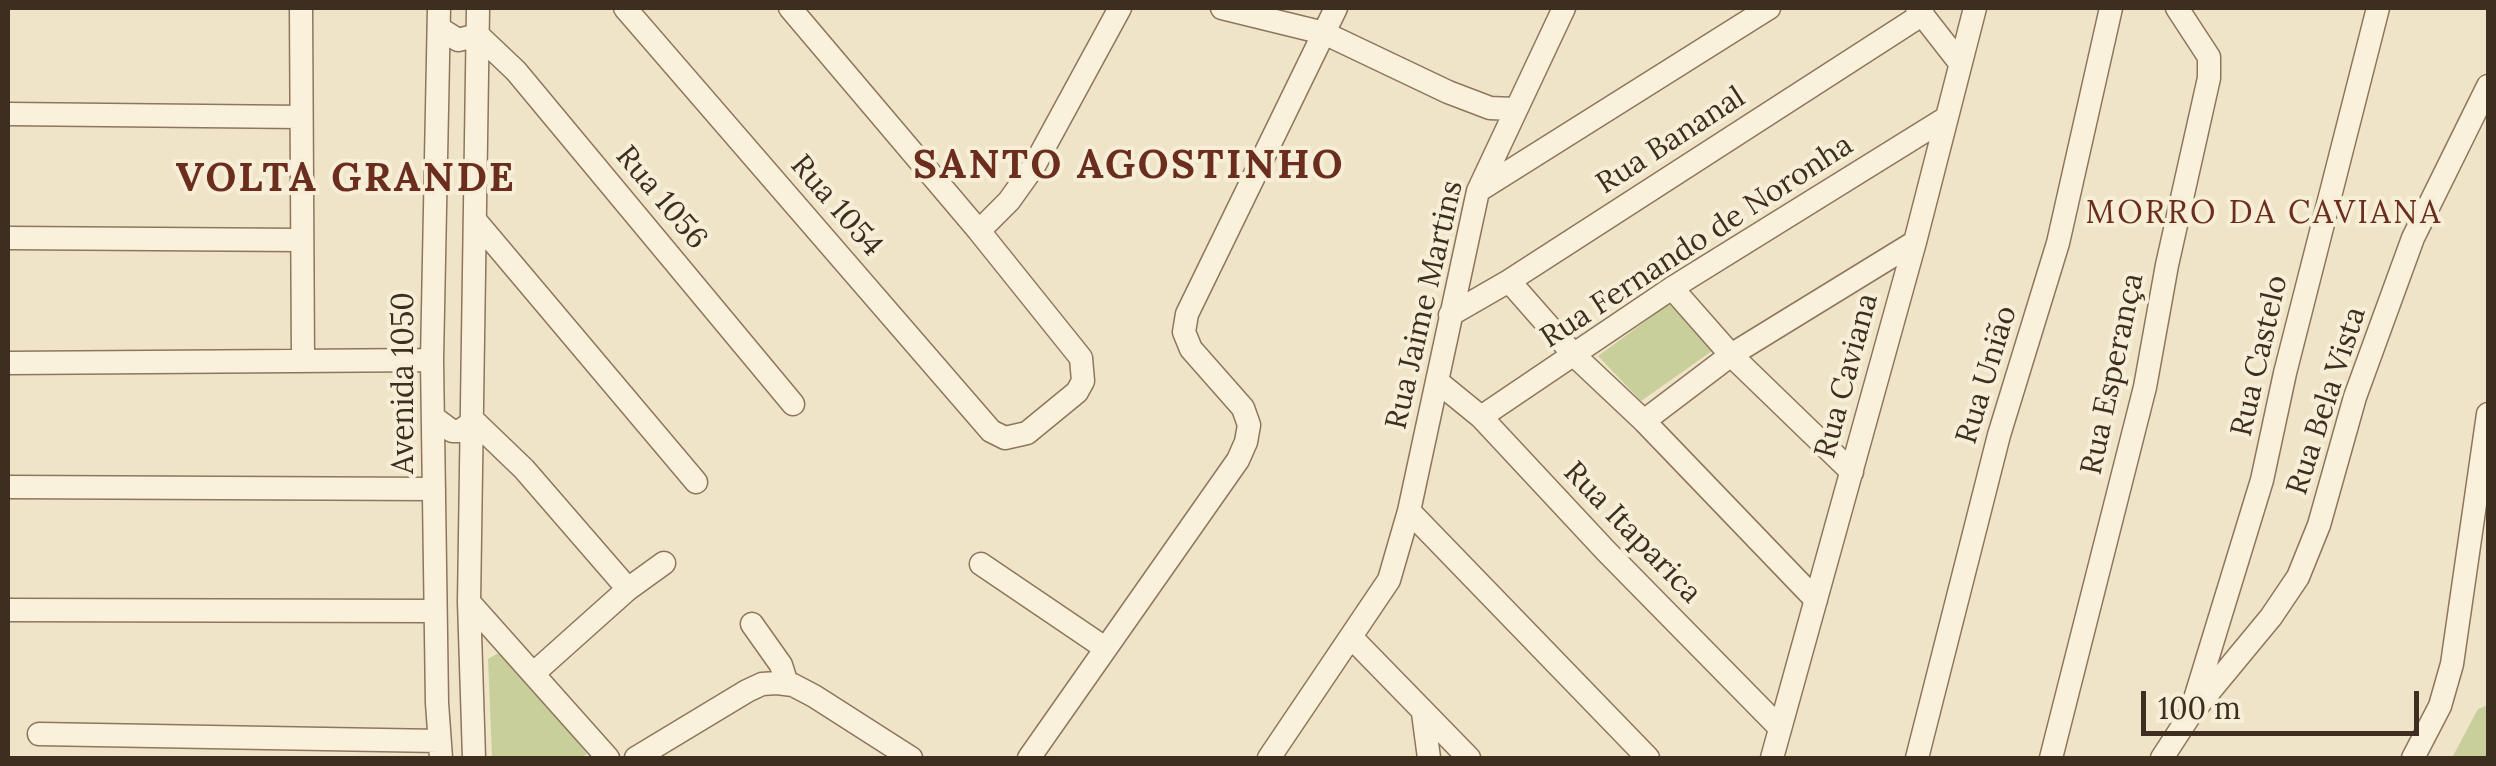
<!DOCTYPE html>
<html>
<head>
<meta charset="utf-8">
<style>
	body { margin:0 }
	#map { position:relative; width:2496px; height:766px; overflow:hidden; background:#f0e4c8; font-family:Lora,serif }
	canvas { display:block }
	.frame { position:absolute; inset:0; border:10px solid #3d2e20; pointer-events:none }
	.scale { position:absolute; left:2141px; top:691px; width:278px; height:45px; box-sizing:border-box; border:5px solid #3d2e20; border-top:0; padding-left:12px; font-size:30px; line-height:35px; white-space:nowrap; color:#3d2e20; -webkit-text-stroke:8px #f7eed8; paint-order:stroke }
</style>
</head>
<body>
<div id="map">
<canvas width="2496" height="766"></canvas>
<div class="frame"></div>
<div class="scale">100 m</div>
</div>
<script>
const context = document.querySelector('canvas').getContext('2d');
context.lineJoin = 'round';
function fillPath(path, color) { context.fillStyle = color; context.fill(path, 'evenodd'); }
const shape = rows => new Path2D(rows.map(r => 'M' + r).join(''));
function strokePath(path, color, width, dash) { context.strokeStyle = color; context.lineWidth = width; context.lineCap = dash ? 'butt' : 'round'; context.setLineDash(dash || []); context.stroke(path); }
function drawText(font, color, halo, rows, align = 'center') {
  context.font = font + ' Lora,serif'; context.lineWidth = 8; context.setLineDash([]); context.textBaseline = 'middle'; context.strokeStyle = halo; context.fillStyle = color; for (const [text, x, y, turn = 0] of rows) {
    context.save(); context.translate(x, y); context.rotate((+turn || 0) * Math.PI / 180); context.textAlign = isNaN(turn) ? turn : align; if (halo) context.strokeText(text, 0, 0); context.fillText(text, 0, 0); context.restore();
  }
}
fillPath(shape([
	[1669,304,1715,349,1641,401,1598,356],
	[504,650,587,754,580,758,492,758,488,659],
	[2488,705,2488,758,2452,758,2478,709]
]), '#c9cf9b');
const minor = shape([
	[301,8,303,361],
	[439,8,432,360,437,703,441,758],
	[625,8,991,431,1005,438,1027,433,1077,392,1083,381,1081,358,979,231,790,8],
	[1222,8,1324,33,1448,92,1490,108,1514,109],
	[1917,8,1960,63],
	[439,28,458,40,478,35,516,71,793,404],
	[8,114,301,117],
	[1478,191,1769,8],
	[475,220,696,482],
	[979,231,1009,201,1034,166,1120,8],
	[8,238,301,240],
	[1509,281,1575,356,1644,421,1816,600],
	[1672,288,1731,355,1852,472],
	[1450,315,1509,281,1923,14],
	[8,363,432,360],
	[1438,382,1481,417,1606,551,1780,728],
	[433,417,452,431,460,431,474,421,524,469,628,589],
	[1481,417,1672,288,1946,118],
	[1644,421,1731,355,1915,242],
	[8,487,434,489],
	[1409,511,1648,758],
	[981,564,1105,648],
	[469,602,608,758],
	[8,610,435,611],
	[752,624,781,665,787,684],
	[1351,637,1469,758],
	[534,673,628,589,664,563],
	[2194,702,2262,480,2285,373,2378,8],
	[1423,713,1429,758],
	[39,734,439,741],
	[474,758,469,602,478,8],
	[636,758,747,691,762,684,777,683,793,685,814,696,911,758],
	[1029,758,1238,460,1246,442,1249,425,1243,408,1191,349,1184,332,1187,314,1336,8],
	[1269,758,1389,580,1409,511,1478,191,1564,8],
	[1772,758,1915,242,1975,8],
	[1917,758,1999,435,2058,243,2111,8],
	[2051,758,2145,387,2167,265,2209,78,2209,57,2177,8],
	[2162,758,2190,715,2271,617,2298,577,2319,525,2355,397,2413,238,2488,86],
	[2413,758,2440,706,2452,664,2488,414]
]);
strokePath(minor, '#8d765c', 25);
strokePath(minor, '#faf1dc', 22);
drawText('30px', '#3d2e20', '#f7eed8', [
	["Rua Bananal",1671,141,-33],
	["Rua 1056",661,198,50],
	["Rua 1054",836,206,49],
	["Rua Fernando de Noronha",1697,242,-33],
	["Rua Jaime Martins",1425,305,-77],
	["Rua Castelo",2260,356,-77],
	["Rua Esperança",2113,374,-78],
	["Rua União",1987,375,-73],
	["Rua Caviana",1847,376,-75],
	["Avenida 1050",404,383,-90],
	["Rua Bela Vista",2327,401,-72],
	["Rua Itaparica",1632,533,46]
]);
context.letterSpacing = '2.5px';
drawText('32px', '#6b2e1e', '#f7eed8', [
	["MORRO DA CAVIANA",2264,214]
]);
context.letterSpacing = '0px';
context.letterSpacing = '2.5px';
drawText('bold 40px', '#6b2e1e', '#f7eed8', [
	["SANTO AGOSTINHO",1129,167],
	["VOLTA GRANDE",346,180]
]);
context.letterSpacing = '0px';
</script>
</body>
</html>
